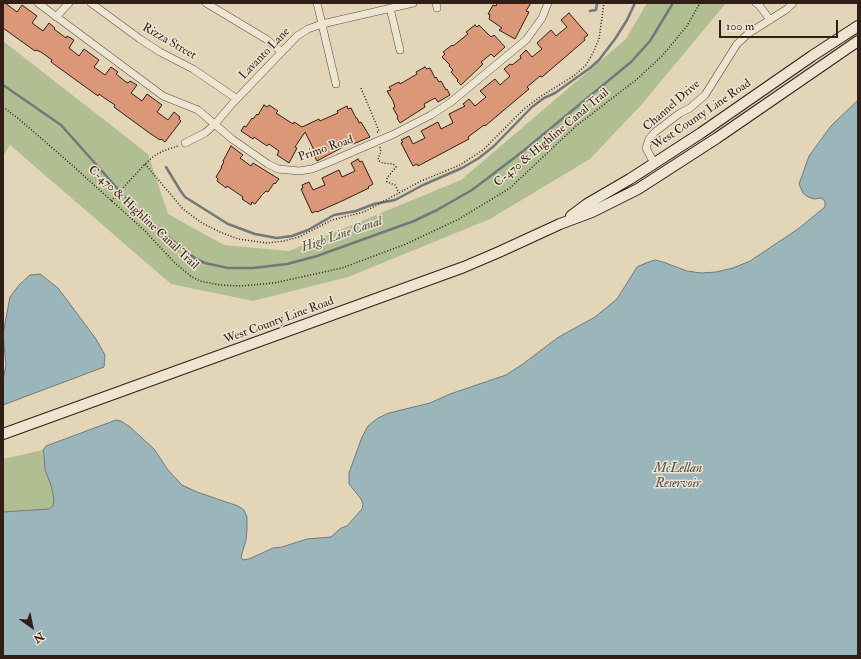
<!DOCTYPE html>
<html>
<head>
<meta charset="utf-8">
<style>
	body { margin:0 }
	#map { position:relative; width:861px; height:659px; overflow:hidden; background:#e3d6b8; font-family:"IM FELL Double Pica",serif }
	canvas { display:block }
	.frame { position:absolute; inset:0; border:4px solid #311e17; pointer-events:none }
	.north { position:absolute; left:12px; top:607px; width:40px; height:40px; -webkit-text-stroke:3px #ede4d1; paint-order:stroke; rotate:147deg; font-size:11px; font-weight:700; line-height:16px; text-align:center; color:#311e17 }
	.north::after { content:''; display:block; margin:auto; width:14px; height:18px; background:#311e17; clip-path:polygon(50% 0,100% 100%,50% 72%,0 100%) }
	.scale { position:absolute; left:719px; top:20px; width:119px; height:18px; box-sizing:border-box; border:2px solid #311e17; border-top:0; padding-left:5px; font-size:12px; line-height:14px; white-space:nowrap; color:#311e17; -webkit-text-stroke:3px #ede4d1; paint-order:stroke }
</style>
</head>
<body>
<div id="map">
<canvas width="861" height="659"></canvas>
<div class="frame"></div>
<div class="north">N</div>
<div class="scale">100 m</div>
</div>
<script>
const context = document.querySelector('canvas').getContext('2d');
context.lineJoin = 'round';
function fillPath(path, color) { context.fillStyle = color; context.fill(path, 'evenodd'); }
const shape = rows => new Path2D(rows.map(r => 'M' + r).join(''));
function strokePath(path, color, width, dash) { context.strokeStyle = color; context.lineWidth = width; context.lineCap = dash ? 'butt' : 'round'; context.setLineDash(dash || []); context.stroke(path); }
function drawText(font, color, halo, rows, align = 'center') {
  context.font = font + ' "IM FELL Double Pica",serif'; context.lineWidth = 3; context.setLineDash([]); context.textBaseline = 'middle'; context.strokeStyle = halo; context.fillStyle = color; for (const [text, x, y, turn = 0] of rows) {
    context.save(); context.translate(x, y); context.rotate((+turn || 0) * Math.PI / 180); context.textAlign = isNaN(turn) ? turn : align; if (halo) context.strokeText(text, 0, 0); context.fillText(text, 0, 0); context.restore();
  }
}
fillPath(shape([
	[647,3,726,3,642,104,590,159,490,219,348,277,253,301,171,284,10,145,3,156,3,41,148,154,168,214,224,245,289,251,461,180,626,39],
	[43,450,54,500,53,506,49,509,3,512,3,459]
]), '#b0be91');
const water = shape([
	[858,100,858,656,3,656,3,512,49,509,53,506,54,500,51,485,45,470,44,454,43,450,46,446,116,420,121,421,130,427,154,449,168,470,182,485,197,492,238,506,244,510,247,517,247,530,246,540,241,557,243,560,249,559,273,548,282,547,307,539,331,537,341,528,347,526,362,509,363,504,361,499,349,484,349,473,362,437,368,426,378,418,389,413,430,403,450,394,506,375,523,364,557,338,595,317,617,299,637,267,646,263,655,260,663,262,687,271,701,273,716,272,733,268,750,261,798,229,825,207,825,201,821,198,814,199,808,197,803,193,799,184,803,173,809,156,831,126,858,100],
	[40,274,58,288,96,339,105,355,104,367,3,405,3,380,6,365,3,334,10,297,19,285,30,275,40,274]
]);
fillPath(water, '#9bb6ba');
strokePath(water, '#717979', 1);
strokePath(shape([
	[590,11,596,10,597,3],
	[3,85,61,125,125,197,149,222,196,259,205,263,228,268,253,268,287,264,317,256,414,221,437,210,472,190,522,152,631,62,650,41,673,3],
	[166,167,180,190,185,197,228,224,255,234,271,237,277,238,292,236,308,230,334,215,356,211,374,204,395,200,423,185,462,168,479,158,494,146,532,107,544,98,555,93,590,68,599,60,615,39,627,20,635,3]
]), '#717979', 2.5);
const building = shape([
	[3,3,5,3,17,12,22,5,37,16,32,23,43,31,49,23,55,28,54,29,66,38,67,36,74,40,69,48,79,56,84,49,99,60,94,67,105,75,111,67,118,72,116,74,126,82,128,83,130,81,137,85,131,93,142,101,147,94,162,105,157,112,168,120,174,112,180,117,179,119,181,121,165,142,161,139,160,140,148,132,114,107,115,105,103,97,99,94,98,96,51,62,52,60,41,52,36,50,35,51,3,28,3,3],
	[497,3,531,3,526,11,529,12,515,39,499,30,502,28,489,19,490,15,488,14,493,5,496,6,497,3],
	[569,13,588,35,584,38,585,40,542,77,540,76,527,87,529,89,485,126,484,125,468,137,469,139,418,166,417,164,413,166,401,143,403,142,401,140,409,136,413,144,425,138,421,131,438,122,441,129,453,123,449,114,465,106,463,104,469,99,475,106,486,97,480,91,495,79,500,85,510,76,504,69,510,64,512,65,521,58,520,56,526,50,532,57,542,49,537,43,551,30,556,36,567,27,561,20,569,13],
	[475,25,477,27,479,25,491,37,494,35,505,47,494,57,491,54,481,62,483,64,461,85,457,81,458,80,451,72,453,70,449,66,450,65,442,57,445,54,443,52,452,45,453,46,468,34,466,32,475,25],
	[425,67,427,69,430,68,435,78,436,77,439,82,441,81,446,90,447,89,450,95,438,102,435,98,424,104,425,107,400,123,397,118,398,117,393,108,395,107,393,101,387,91,391,90,389,87,399,82,400,84,417,74,416,72,425,67],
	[264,105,267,107,269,105,278,111,276,113,293,124,294,122,302,127,319,119,320,121,338,113,337,111,347,106,348,109,351,108,356,118,357,118,359,123,361,122,370,137,353,144,351,140,342,144,343,147,317,161,314,155,316,154,305,132,295,147,297,148,289,163,277,155,279,151,269,144,267,146,254,137,253,139,241,131,244,126,246,127,252,118,253,119,257,114,258,115,264,105],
	[231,146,243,155,240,158,251,166,253,163,279,179,275,184,274,183,268,192,266,191,262,195,255,204,252,202,251,205,242,199,243,197,227,186,226,188,217,181,218,179,216,177,222,167,221,167,224,162,223,161,231,146],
	[358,159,360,162,362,161,373,184,368,187,369,188,342,201,317,212,316,211,312,213,301,189,303,188,302,185,309,182,313,190,325,185,322,178,339,170,342,177,355,171,351,163,358,159]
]);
fillPath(building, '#db9878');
strokePath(building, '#311e17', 1);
const street = shape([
	[38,3,163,96,198,110,232,139,268,164,278,169,299,171,312,169,327,163,394,134,431,115,451,102,526,40,542,18,548,3],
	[91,3,140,39,160,52,193,69,237,99],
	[206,3,266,39,282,52],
	[317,3,336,84],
	[436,3,437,8],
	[756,3,759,5,770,20],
	[390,8,400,50],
	[56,17,69,3],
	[185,143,205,133,215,124,232,104,297,36,308,29,322,24,413,3],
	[654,163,646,148,649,139,655,132,680,113,690,108,705,95,737,44,749,33,787,9,793,3]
]);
const secondary = shape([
	[571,216,587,204,630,179,701,133,812,56,858,26],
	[3,434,464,267,499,252,560,224,592,212,638,189,717,138,858,41]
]);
strokePath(street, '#5e4c3f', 8);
strokePath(secondary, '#311e17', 12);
strokePath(shape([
	[361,88,379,131,376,133],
	[3,107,20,120,72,165,144,230,175,263,192,277,200,281,220,285,241,286,274,283,342,268,406,244,459,219,510,188,576,126,636,80,662,56,687,26,700,3],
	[380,147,381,152,378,158,379,161,383,163,393,164,396,167,387,178,387,182,395,185,399,193],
	[145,164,183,209,202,223,220,232,238,239,267,243,284,241,299,237,332,220,364,212,421,181,460,165,483,150,524,109,540,97,575,75,586,65,593,53,599,39,604,3],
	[111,201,145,164,154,156,163,151,178,146]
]), '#311e17', 1.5, [1, 2]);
strokePath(street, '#ede4d1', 7);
strokePath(secondary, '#ede4d1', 10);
drawText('12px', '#311e17', '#ede4d1', [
	["Rizza Street",169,42,30],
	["Lavanto Lane",265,54,-46],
	["Channel Drive",672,106,-41],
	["West County Line Road",702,115,-34],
	["C-470 & Highline Canal Trail",552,138,-40],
	["Primo Road",326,149,-19],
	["C-470 & Highline Canal Trail",143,218,43],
	["West County Line Road",279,321,-20]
]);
drawText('italic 13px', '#514c48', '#ede4d1', [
	["High Line Canal",342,235,-19],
	["McLellan",678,469],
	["Reservoir",678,484]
]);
</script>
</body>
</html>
